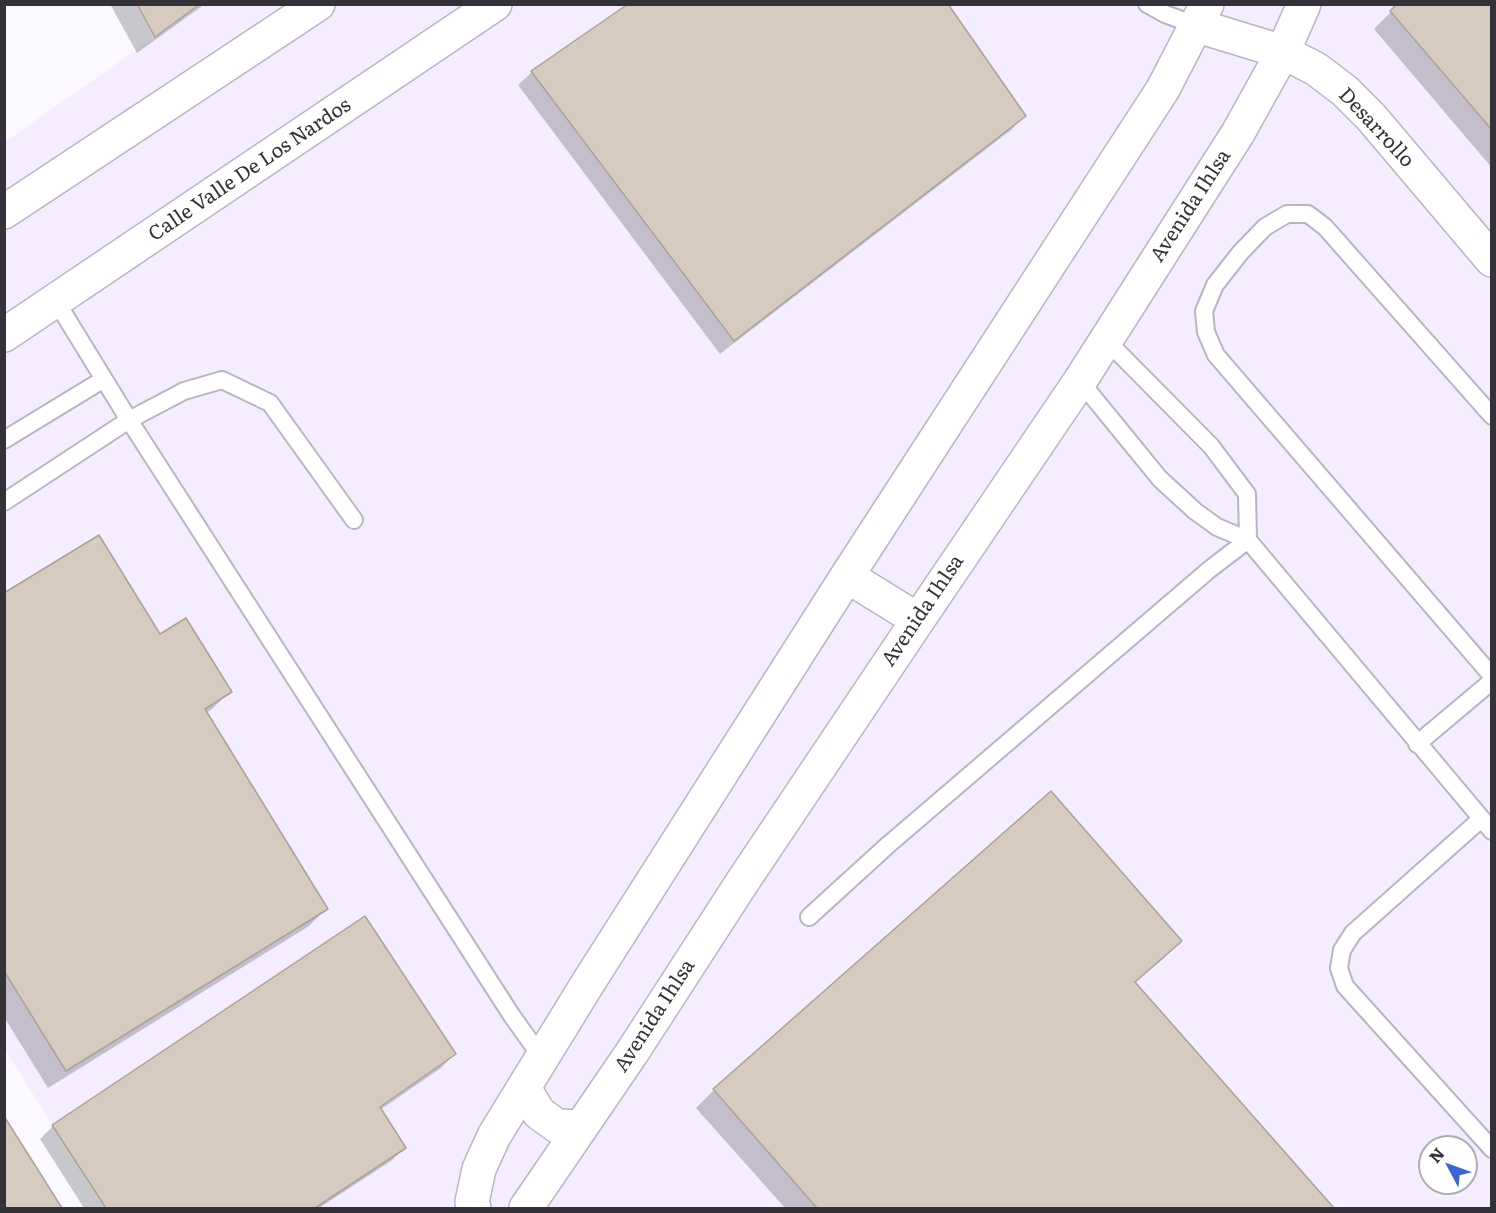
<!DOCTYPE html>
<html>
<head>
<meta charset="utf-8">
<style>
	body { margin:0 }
	#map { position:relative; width:1496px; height:1213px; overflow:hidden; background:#fbf9ff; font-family:Literata,serif }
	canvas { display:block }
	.frame { position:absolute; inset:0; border:6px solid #343238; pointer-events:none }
	.north { position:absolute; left:1418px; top:1135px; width:60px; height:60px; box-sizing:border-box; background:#fff; border:2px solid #aeadaf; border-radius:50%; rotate:311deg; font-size:16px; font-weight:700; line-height:24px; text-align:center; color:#343238 }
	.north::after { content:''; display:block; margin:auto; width:21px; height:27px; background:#3c66d7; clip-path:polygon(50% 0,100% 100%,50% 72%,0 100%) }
</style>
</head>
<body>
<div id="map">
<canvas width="1496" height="1213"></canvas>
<div class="frame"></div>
<div class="north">N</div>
</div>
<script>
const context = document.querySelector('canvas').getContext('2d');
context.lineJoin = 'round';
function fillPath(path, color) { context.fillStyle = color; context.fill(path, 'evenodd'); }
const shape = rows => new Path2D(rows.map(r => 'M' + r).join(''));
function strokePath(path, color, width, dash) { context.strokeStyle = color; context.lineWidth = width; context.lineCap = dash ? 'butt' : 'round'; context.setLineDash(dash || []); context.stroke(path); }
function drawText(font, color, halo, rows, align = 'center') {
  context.font = font + ' Literata,serif'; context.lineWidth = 4.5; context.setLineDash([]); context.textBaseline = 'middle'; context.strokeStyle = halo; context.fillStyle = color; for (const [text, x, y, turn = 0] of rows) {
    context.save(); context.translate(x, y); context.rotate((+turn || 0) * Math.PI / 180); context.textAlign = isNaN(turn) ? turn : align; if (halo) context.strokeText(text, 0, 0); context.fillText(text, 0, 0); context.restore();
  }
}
fillPath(shape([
	[200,5,1491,5,1491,1208,106,1208,5,1050,5,142],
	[1430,1147,1466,1147,1466,1183,1430,1183]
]), '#f4edff');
fillPath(shape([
	[110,4,205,4,137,53],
	[630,4,1024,116,1011,130,720,354,518,85,532,72],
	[1492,4,1492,168,1374,29,1391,12],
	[4,595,160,637,230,691,212,709,206,713,326,909,309,926,48,1088,4,1017],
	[1051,793,1180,941,1163,959,1134,983,1332,1208,785,1208,696,1108,714,1090],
	[454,1054,441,1068,380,1110,404,1148,391,1161,319,1208,84,1208,40,1139,53,1126],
	[4,1119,61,1208,4,1208]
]), '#0003');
const building = shape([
	[137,4,200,4,155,37,137,4],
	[628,4,948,4,1026,116,734,341,531,71,628,4],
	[1397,4,1492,4,1492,130,1390,11,1397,4],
	[99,535,160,634,186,618,232,692,205,709,328,909,66,1071,4,971,4,593,99,535],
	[1051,791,1182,941,1135,982,1334,1208,817,1208,713,1089,1051,791],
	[365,916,456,1054,380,1107,406,1148,315,1208,106,1208,52,1125,365,916],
	[4,1116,62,1208,4,1208,4,1116]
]);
fillPath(building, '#d7cbbf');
strokePath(building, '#ada297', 1.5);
const lane = shape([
	[1147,4,1165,14,1198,26],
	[56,301,129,420,512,1016,542,1058],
	[1106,340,1211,446,1247,494,1248,540],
	[1080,381,1160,479,1195,511,1217,527,1248,540,1492,831],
	[1492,416,1325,227,1308,214,1287,214,1265,227,1240,253,1215,285,1204,311,1206,332,1216,355,1492,676],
	[4,440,104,379],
	[4,502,129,420,184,391,222,380,270,403,354,520],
	[1417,744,1492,681],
	[1481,819,1353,933,1342,950,1339,968,1345,986,1492,1149],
	[809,917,888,845,1210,569,1248,540]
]);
const street = shape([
	[1198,26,1283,52,1316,69,1345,91,1371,117,1492,260],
	[847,576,918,620],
	[524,1088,539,1113,557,1126,581,1127],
	[474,1208,472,1202,479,1169,494,1136,588,983,847,576,1163,89,1207,4],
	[526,1208,633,1051,743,881,918,620,1080,381,1238,133,1283,52,1304,4]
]);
const secondary = shape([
	[4,212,318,4],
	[4,335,495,4]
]);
strokePath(lane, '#bab4c2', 20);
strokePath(street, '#bab4c2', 36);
strokePath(secondary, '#bab4c2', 36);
strokePath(lane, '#fff', 16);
strokePath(street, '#fff', 33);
strokePath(secondary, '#fff', 33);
drawText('20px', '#343238', '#fff', [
	["Desarrollo",1376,128,47],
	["Calle Valle De Los Nardos",250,170,-34],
	["Avenida Ihlsa",1191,206,-57],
	["Avenida Ihlsa",923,611,-56],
	["Avenida Ihlsa",655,1016,-57]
]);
</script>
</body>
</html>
